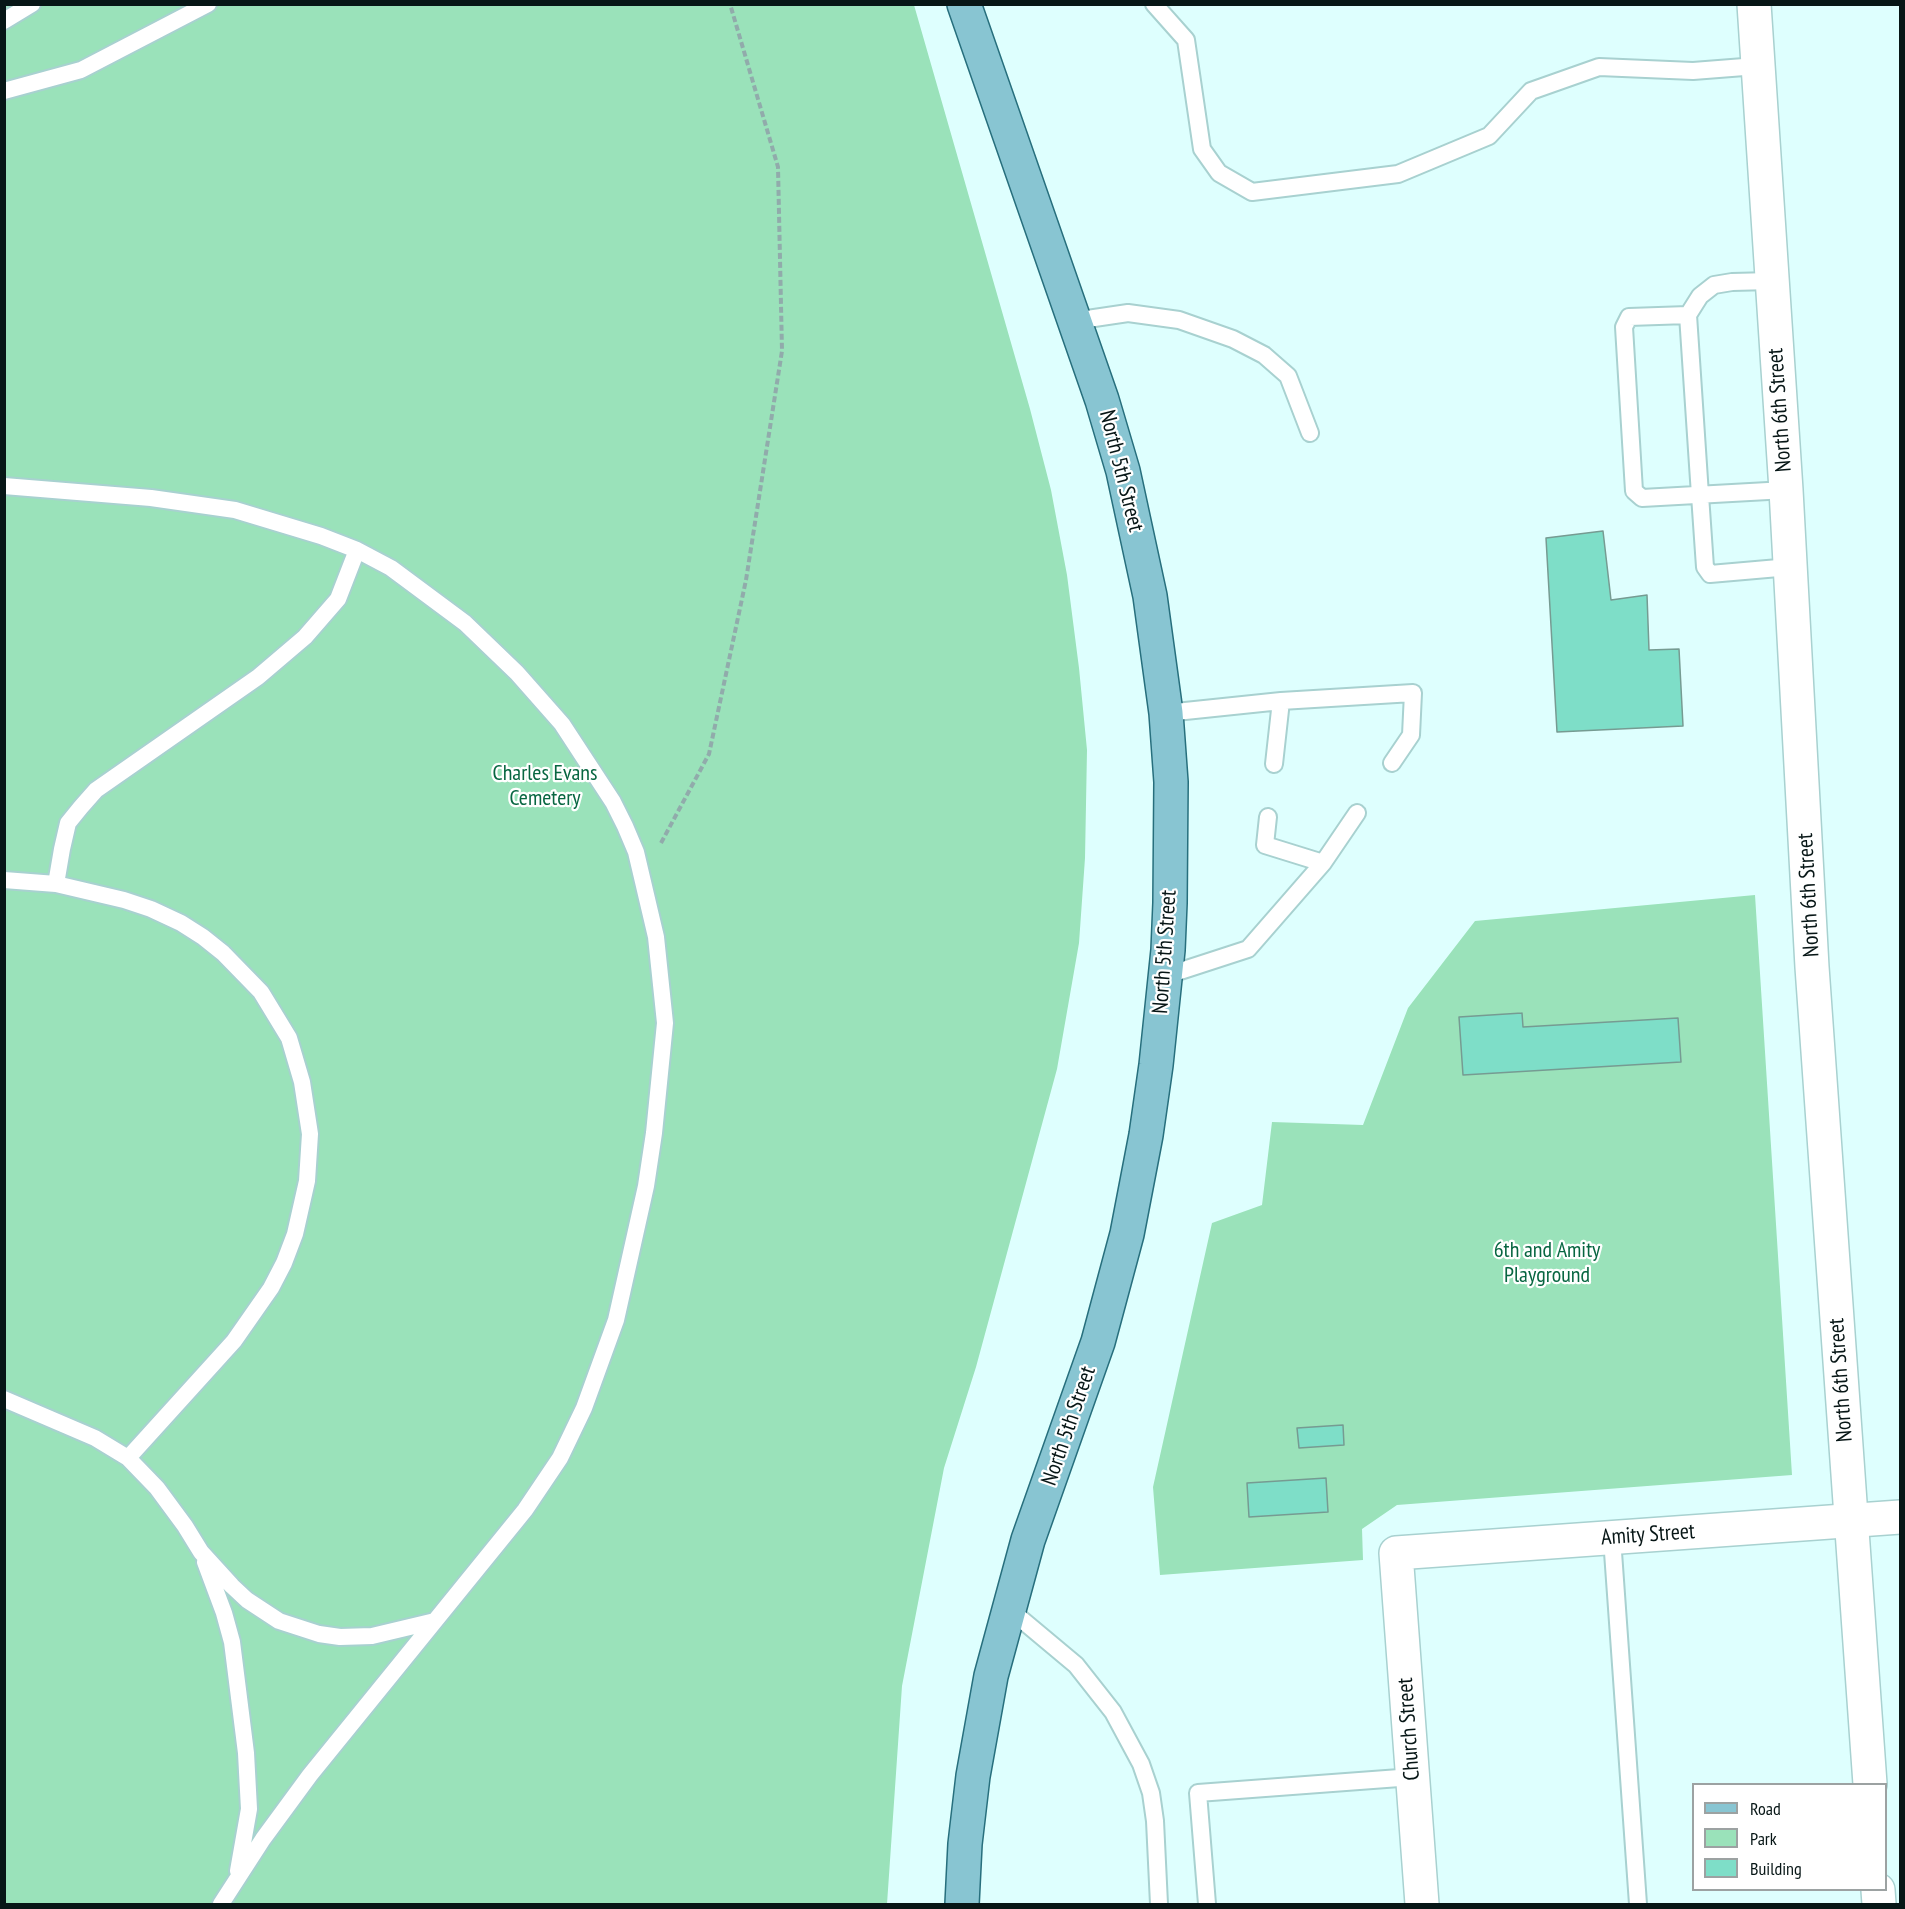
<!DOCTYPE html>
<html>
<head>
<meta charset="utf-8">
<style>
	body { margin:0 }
	#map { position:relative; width:1905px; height:1909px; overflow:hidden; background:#defffe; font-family:"PT Sans Narrow",sans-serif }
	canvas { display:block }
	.frame { position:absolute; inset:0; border:6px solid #071616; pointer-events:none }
	.legend { position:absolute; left:1692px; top:1783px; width:195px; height:108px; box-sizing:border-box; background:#fff; border:2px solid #9ca2a2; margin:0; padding:8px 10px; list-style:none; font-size:18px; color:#071616 }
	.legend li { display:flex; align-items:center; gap:12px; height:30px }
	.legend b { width:30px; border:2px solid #9ca2a2 }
</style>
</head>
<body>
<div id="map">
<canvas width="1905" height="1909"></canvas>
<div class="frame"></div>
<ul class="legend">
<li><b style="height:8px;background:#88c5d2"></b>Road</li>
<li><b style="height:16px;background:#9ae2ba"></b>Park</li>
<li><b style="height:16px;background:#7edec8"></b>Building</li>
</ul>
</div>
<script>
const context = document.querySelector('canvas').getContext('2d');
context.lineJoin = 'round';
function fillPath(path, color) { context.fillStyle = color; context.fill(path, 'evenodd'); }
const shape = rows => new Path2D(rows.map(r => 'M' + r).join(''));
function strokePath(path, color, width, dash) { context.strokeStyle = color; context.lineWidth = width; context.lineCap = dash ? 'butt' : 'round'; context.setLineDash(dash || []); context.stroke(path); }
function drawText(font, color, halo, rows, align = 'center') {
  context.font = font + ' "PT Sans Narrow",sans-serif'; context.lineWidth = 4.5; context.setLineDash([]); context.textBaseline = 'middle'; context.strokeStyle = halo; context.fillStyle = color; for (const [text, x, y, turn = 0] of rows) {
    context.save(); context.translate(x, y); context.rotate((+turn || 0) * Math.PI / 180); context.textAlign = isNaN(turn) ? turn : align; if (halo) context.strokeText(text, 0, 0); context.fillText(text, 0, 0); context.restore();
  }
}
fillPath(shape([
	[5,5,914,5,1030,409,1051,490,1067,575,1079,668,1087,750,1085,858,1079,943,1057,1069,976,1367,944,1468,902,1686,887,1904,5,1904],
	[1755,895,1792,1475,1397,1505,1362,1529,1363,1560,1160,1575,1153,1487,1212,1223,1262,1205,1272,1122,1363,1125,1408,1008,1475,921]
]), '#9ae2ba');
const building = shape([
	[1603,531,1611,600,1647,595,1649,650,1679,649,1683,726,1557,732,1546,538,1603,531],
	[1522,1013,1523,1027,1678,1018,1681,1062,1463,1075,1459,1017,1522,1013],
	[1343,1425,1344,1445,1299,1448,1297,1428,1343,1425],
	[1326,1478,1328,1512,1249,1517,1247,1483,1326,1478]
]);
fillPath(building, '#7edec8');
strokePath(building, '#769b92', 1.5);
const service = shape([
	[1154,4,1186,40,1202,149,1219,173,1252,192,1398,174,1489,136,1531,91,1599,67,1693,71,1757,66],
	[4,21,32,4],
	[4,91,81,70,208,4],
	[1771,281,1732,282,1714,285,1700,296,1688,315,1700,495,1705,567,1710,574,1790,567],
	[1688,315,1629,317,1624,327,1634,491,1642,498,1786,490],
	[1074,321,1128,313,1179,320,1233,339,1264,355,1288,376,1310,433],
	[4,486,151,498,235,510,321,536,357,550,391,568,465,623,517,673,562,724,613,802,625,826,636,852,656,937,665,1023,654,1133,646,1186,616,1320,584,1408,560,1458,525,1510,310,1775,263,1839,221,1904],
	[1166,713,1281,701,1413,693,1411,735,1392,763],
	[1274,764,1281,701],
	[1268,817,1265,845,1323,863],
	[4,880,56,884,124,900,151,909,181,923,203,937,223,953,261,992,289,1038,302,1082,310,1134,307,1181,295,1234,284,1263,271,1288,234,1341,128,1458],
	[56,884,62,849,68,823,81,807,96,790,258,677,305,637,338,599,357,550],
	[1165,976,1248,949,1323,863,1357,813],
	[4,1399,95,1438,128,1458,157,1488,185,1526,201,1552,232,1586,247,1600,279,1621,319,1634,340,1637,372,1636,435,1621],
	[1612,1538,1638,1904],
	[205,1562,224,1613,232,1642,246,1753,249,1809,238,1871],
	[1009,1609,1076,1665,1113,1712,1141,1764,1151,1793,1155,1821,1159,1904],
	[1207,1904,1198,1793,1413,1777]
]);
const minor = shape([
	[1422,1904,1396,1553,1900,1517]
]);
const tertiary = shape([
	[1754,4,1786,490,1812,967,1870,1784],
	[1878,1890,1879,1904]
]);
const primary = shape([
	[962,1904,965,1844,973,1776,991,1676,1028,1540,1098,1342,1127,1234,1146,1135,1156,1065,1168,950,1170,903,1171,782,1166,713,1150,596,1123,471,1102,400,964,4]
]);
strokePath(service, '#a8d1d0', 20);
strokePath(minor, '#a8d1d0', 36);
strokePath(tertiary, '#a8d1d0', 36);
strokePath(primary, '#276f7d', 36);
strokePath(shape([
	[661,843,709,754,746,580,782,351,778,167,730,4]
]), '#91abab', 4, [6, 3]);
strokePath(service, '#fff', 16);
strokePath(minor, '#fff', 33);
strokePath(tertiary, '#fff', 33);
strokePath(primary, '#88c5d2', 33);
drawText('22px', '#071616', '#fff', [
	["North 6th Street",1780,410,-94],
	["North 5th Street",1121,471,76],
	["North 6th Street",1809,895,-93],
	["North 5th Street",1165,952,-86],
	["North 6th Street",1841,1380,-94],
	["North 5th Street",1069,1426,-71],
	["Amity Street",1648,1535,-4],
	["Church Street",1409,1729,-94]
]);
drawText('22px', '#076641', '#fff', [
	["Charles Evans",545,774],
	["Cemetery",545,799],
	["6th and Amity",1547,1251],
	["Playground",1547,1276]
]);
</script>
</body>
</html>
